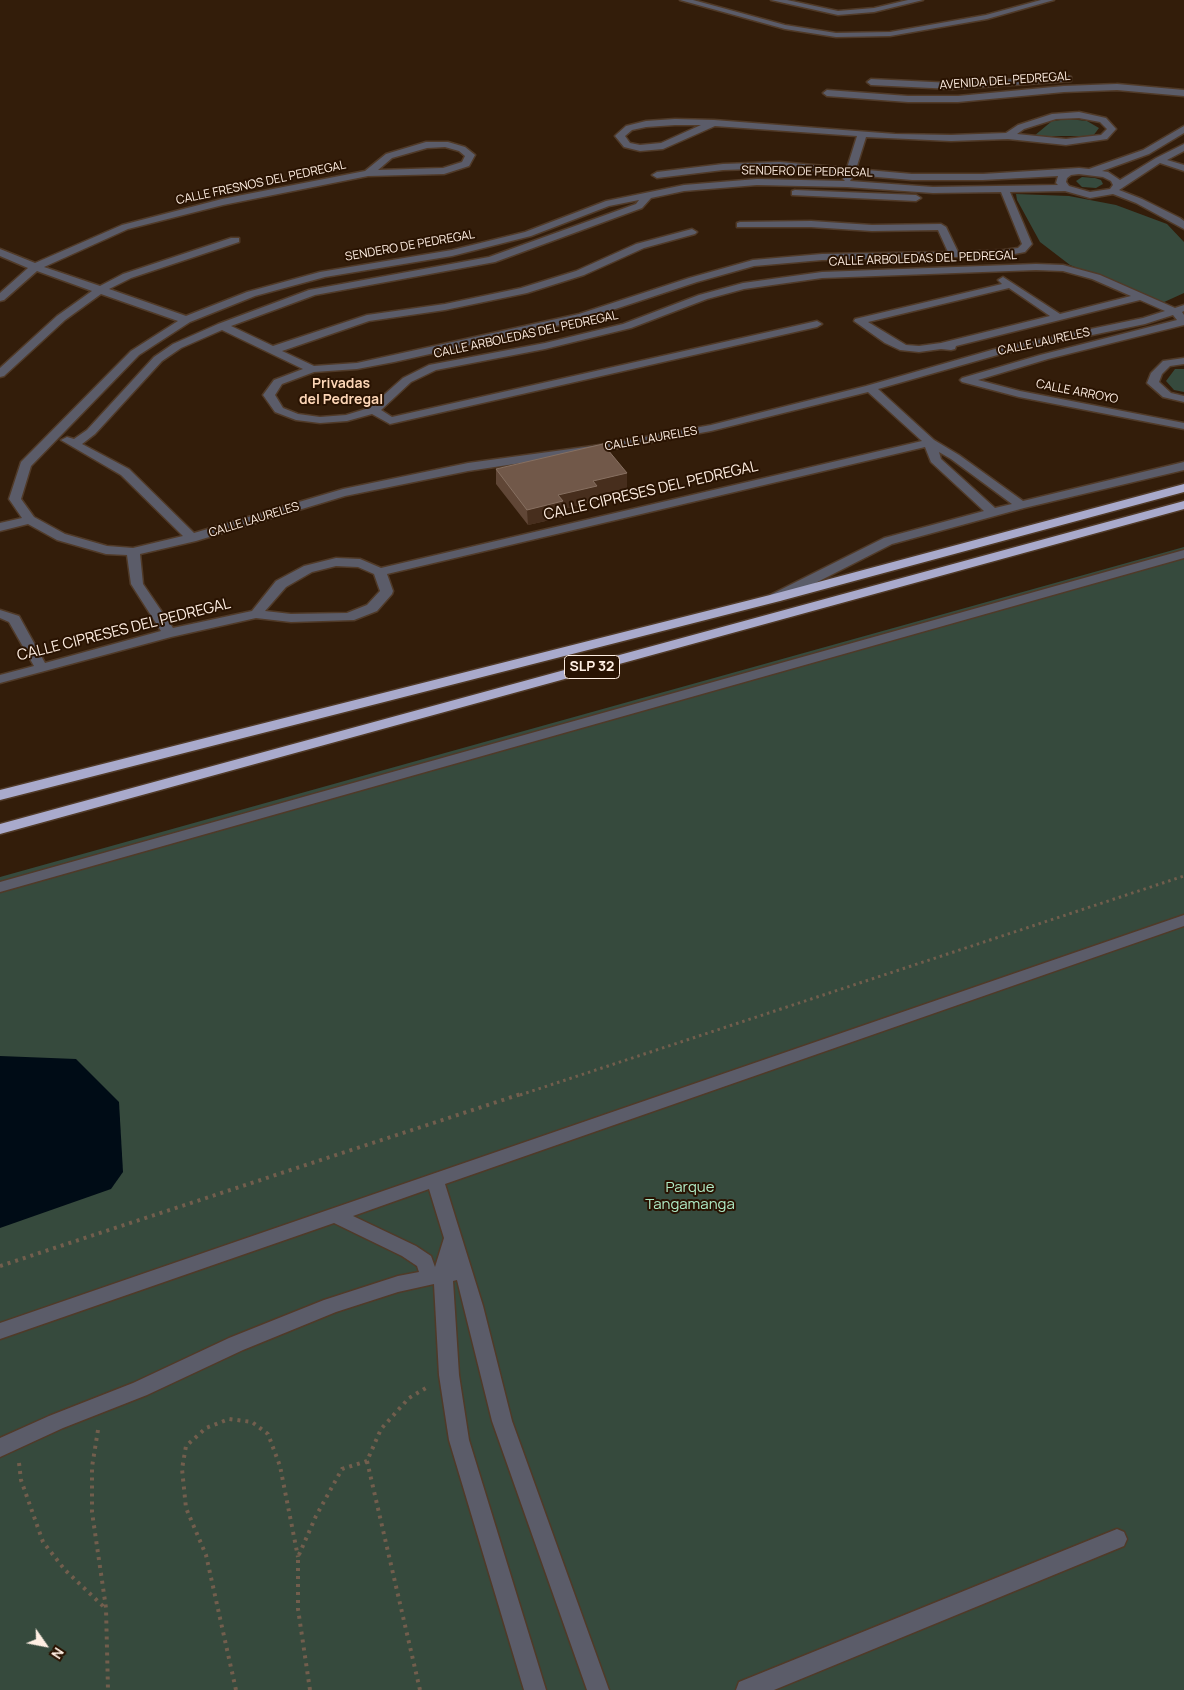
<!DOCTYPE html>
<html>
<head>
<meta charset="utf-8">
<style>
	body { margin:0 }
	#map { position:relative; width:1184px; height:1690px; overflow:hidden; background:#331d0a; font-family:Manrope,sans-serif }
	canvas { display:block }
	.north { position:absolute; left:20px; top:1620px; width:50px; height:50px; -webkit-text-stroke:4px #291302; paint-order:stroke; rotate:123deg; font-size:14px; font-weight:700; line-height:20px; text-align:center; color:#ffefe3 }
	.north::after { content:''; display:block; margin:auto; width:18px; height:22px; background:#ffefe3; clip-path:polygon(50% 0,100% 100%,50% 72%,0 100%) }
</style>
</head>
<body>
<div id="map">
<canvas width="1184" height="1690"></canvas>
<div class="north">N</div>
</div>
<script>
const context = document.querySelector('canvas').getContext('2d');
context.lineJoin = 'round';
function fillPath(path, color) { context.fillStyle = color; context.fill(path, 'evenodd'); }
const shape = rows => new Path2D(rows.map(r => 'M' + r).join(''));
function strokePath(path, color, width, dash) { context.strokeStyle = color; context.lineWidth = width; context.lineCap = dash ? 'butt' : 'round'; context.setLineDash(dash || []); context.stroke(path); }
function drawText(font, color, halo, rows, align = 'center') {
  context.font = font + ' Manrope,sans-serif'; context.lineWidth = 4; context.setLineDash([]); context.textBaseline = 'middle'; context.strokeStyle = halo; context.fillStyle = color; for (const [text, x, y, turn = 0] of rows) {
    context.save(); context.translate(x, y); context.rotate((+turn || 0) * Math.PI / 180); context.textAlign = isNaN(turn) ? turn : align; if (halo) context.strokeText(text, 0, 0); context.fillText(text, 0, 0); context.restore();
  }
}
fillPath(shape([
	[1069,119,1087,121,1099,128,1093,136,1034,136,1052,121],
	[1082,177,1095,178,1101,180,1103,184,1096,188,1082,187,1076,181],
	[1016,194,1069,196,1116,205,1167,224,1184,242,1184,293,1162,303,1070,265,1040,242,1017,200],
	[1175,369,1184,369,1184,392,1174,390,1166,381],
	[1184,547,1184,1690,0,1690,0,877]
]), '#364a3d');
fillPath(shape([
	[0,1056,76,1059,119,1102,123,1172,111,1189,0,1228]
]), '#000c16');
const minor = shape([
	[680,0,693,0,785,25,836,33,890,32,986,15,1041,0,1054,0,987,19,890,36,836,37,785,29,680,0],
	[771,0,787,0,838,11,874,8,908,0,923,0,874,12,838,15,771,0],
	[1068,76,1071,77,1071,81,952,89,871,85,867,82,871,79,952,83,1068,76],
	[1117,84,1184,90,1184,96,1117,90,1064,92,958,102,908,102,827,96,823,93,827,90,908,96,958,96,1064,86,1117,84],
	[1079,112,1106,118,1116,129,1107,139,1066,145,1008,139,951,141,866,137,856,169,912,174,983,174,1079,168,1089,169,1143,150,1184,126,1184,133,1149,154,1102,171,1108,172,1120,180,1156,158,1184,144,1184,151,1167,160,1184,165,1184,171,1160,163,1119,190,1142,199,1180,218,1184,221,1184,229,1136,203,1113,194,1090,198,1065,191,1010,192,1032,244,1025,252,1004,256,822,260,754,266,697,282,582,320,394,362,357,369,314,372,282,384,275,395,283,408,298,414,320,417,346,415,369,408,403,378,429,365,545,343,623,324,699,295,743,283,822,272,1036,264,1063,265,1100,275,1175,308,1184,305,1184,311,1182,312,1184,315,1184,325,1048,359,978,380,1020,391,1184,423,1184,429,1019,397,962,382,960,380,962,378,1040,355,1177,320,1173,315,1145,324,1001,354,878,389,934,440,959,455,1023,501,1184,462,1184,470,1024,508,892,544,780,601,770,601,769,598,770,595,884,538,984,511,931,462,925,447,387,574,393,591,392,594,377,611,354,620,291,622,256,618,171,637,0,683,0,675,34,666,9,622,0,618,0,610,19,616,45,663,161,631,131,584,127,555,106,554,57,540,28,524,0,531,0,523,22,518,9,499,21,462,131,351,178,321,101,294,65,320,4,376,0,377,0,368,57,316,92,291,37,271,4,300,0,301,0,293,28,268,0,256,0,249,35,263,122,225,222,199,365,171,386,154,426,142,448,142,465,147,475,155,469,166,444,174,368,176,223,205,128,229,44,267,100,286,123,274,231,238,239,238,239,242,131,278,109,289,186,316,247,292,320,272,452,250,525,232,606,201,684,185,757,179,845,181,843,179,845,174,780,168,723,170,657,178,652,175,657,172,723,164,780,162,847,168,857,136,715,126,663,149,640,151,624,147,615,136,617,134,626,126,646,121,675,119,714,120,895,134,951,135,1006,133,1018,125,1052,114,1079,112],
	[1079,118,1100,122,1107,129,1101,135,1066,139,1017,134,1024,129,1056,119,1079,118],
	[675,125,701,125,661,143,640,145,630,143,625,136,632,130,646,127,675,125],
	[445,147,459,151,465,156,462,162,443,168,378,170,392,158,427,148,445,147],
	[1079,174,1103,177,1111,181,1113,185,1110,189,1090,192,1069,186,1066,182,1067,178,1071,175,1079,174],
	[854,175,912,180,983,180,1058,176,1056,183,1058,185,933,187,850,181,854,175],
	[757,185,847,187,933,193,1001,192,1022,244,1018,248,1004,250,958,252,946,227,941,224,872,225,811,221,740,222,737,223,737,227,811,227,872,231,938,230,948,252,822,254,753,260,689,278,579,314,357,363,314,366,282,351,369,321,445,310,527,293,584,275,644,248,695,234,697,232,692,229,636,244,576,271,521,288,445,304,367,315,273,346,231,326,315,295,495,262,642,208,651,198,684,191,757,185],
	[639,200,636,204,489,257,309,290,218,324,173,344,154,357,87,430,74,439,67,437,61,440,121,475,183,536,133,548,107,546,65,534,34,517,21,499,31,466,139,355,190,322,255,296,325,277,452,256,531,236,609,206,639,200],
	[1036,270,1063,271,1092,279,1131,296,1060,314,1003,277,998,280,1002,284,855,319,854,321,885,343,900,350,919,352,941,349,951,350,955,349,956,346,1140,300,1165,311,1143,318,995,349,866,386,711,425,607,444,468,463,343,489,194,533,129,469,82,444,95,434,162,361,181,348,222,330,303,369,274,380,263,395,275,412,296,420,320,423,347,421,372,414,390,424,817,327,822,324,817,321,392,417,381,410,411,382,436,370,545,349,631,328,707,299,744,289,822,278,1036,270],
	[1009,288,1050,316,941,343,919,346,906,345,868,322,1009,288],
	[868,392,922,441,381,568,360,559,336,558,304,566,276,581,252,611,173,628,143,584,140,554,196,541,345,496,468,471,607,450,711,431,868,392],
	[939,452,951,459,1012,504,995,508,941,459,939,452],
	[336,566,358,567,374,574,380,591,367,605,347,613,291,614,265,611,286,587,312,572,336,566],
	[795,190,916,195,921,198,916,201,792,195,792,191,795,190],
	[1184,358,1184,364,1170,366,1162,374,1159,382,1171,393,1184,396,1184,402,1163,397,1147,383,1151,373,1163,361,1184,358],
	[1184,550,1184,558,0,892,0,882,1184,550],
	[1184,915,1184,926,445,1184,483,1306,512,1421,609,1690,587,1690,492,1421,457,1280,453,1281,459,1375,469,1440,546,1690,524,1690,449,1440,439,1375,434,1284,398,1292,336,1312,243,1350,147,1395,63,1428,0,1457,0,1438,49,1416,133,1383,229,1338,324,1300,398,1276,419,1272,417,1266,402,1256,334,1223,0,1339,0,1323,1184,915],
	[429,1189,444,1238,435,1267,431,1256,416,1246,353,1216,429,1189],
	[1117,1529,1124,1532,1127,1539,1124,1546,774,1690,736,1690,739,1682,1117,1529]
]);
const highway = shape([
	[1184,484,1184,492,780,601,0,800,0,790,770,595,1184,484],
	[1184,501,1184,509,0,834,0,824,1184,501]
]);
strokePath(minor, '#503a28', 3);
strokePath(highway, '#503a28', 3);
strokePath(shape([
	[520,1095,1184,876]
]), '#725e4d', 3, [2.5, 4]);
strokePath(shape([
	[0,1266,524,1093],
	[98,1430,92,1467,92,1512,106,1608,108,1690],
	[19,1463,21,1480,43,1542,65,1570,105,1608],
	[236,1690,206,1555,186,1508,182,1469,186,1446,206,1428,229,1419,252,1422,268,1434,280,1466,298,1557],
	[310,1690,298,1609,298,1557,316,1516,342,1469,367,1461],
	[420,1690,367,1461,381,1429,409,1398,426,1388]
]), '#725e4d', 4, [3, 5]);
fillPath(minor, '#5b5c69');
fillPath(highway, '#a9aacc');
fillPath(shape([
	[496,469,627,473,627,488,597,495,597,501,563,509,563,517,528,525,496,484]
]), '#604636');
fillPath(shape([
	[627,473,627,488,597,495,597,501,563,509,563,517,528,525,527,510,558,495,593,481]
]), '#472e1d');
const building = shape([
	[603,444,627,473,593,481,597,486,558,495,563,501,527,510,496,469,603,444]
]);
fillPath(building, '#715849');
strokePath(building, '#877061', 1);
drawText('12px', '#ffefe3', '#291302', [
	["AVENIDA DEL PEDREGAL",1005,81,-4],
	["SENDERO DE PEDREGAL",807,172,1],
	["CALLE FRESNOS DEL PEDREGAL",261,183,-12],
	["SENDERO DE PEDREGAL",410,246,-10],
	["CALLE ARBOLEDAS DEL PEDREGAL",923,259,-2],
	["CALLE ARBOLEDAS DEL PEDREGAL",526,335,-12],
	["CALLE LAURELES",1044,342,-12],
	["CALLE ARROYO",1077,392,11],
	["CALLE LAURELES",651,439,-10],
	["CALLE LAURELES",254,520,-17]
]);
drawText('bold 14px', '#fdd6b7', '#291302', [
	["Privadas",341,384],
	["del Pedregal",341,400]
]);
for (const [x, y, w] of [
	[592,667,55]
]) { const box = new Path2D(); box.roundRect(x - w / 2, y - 11.5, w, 23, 4); context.fillStyle = '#291302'; context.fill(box); strokePath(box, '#ffefe3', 1); }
drawText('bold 14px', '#ffefe3', null, [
	["SLP 32",592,667]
]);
drawText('15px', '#ffefe3', '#291302', [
	["CALLE CIPRESES DEL PEDREGAL",651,491,-13],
	["CALLE CIPRESES DEL PEDREGAL",124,630,-14]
]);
drawText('15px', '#afeac5', '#291302', [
	["Parque",690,1188],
	["Tangamanga",690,1205]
]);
</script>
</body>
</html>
